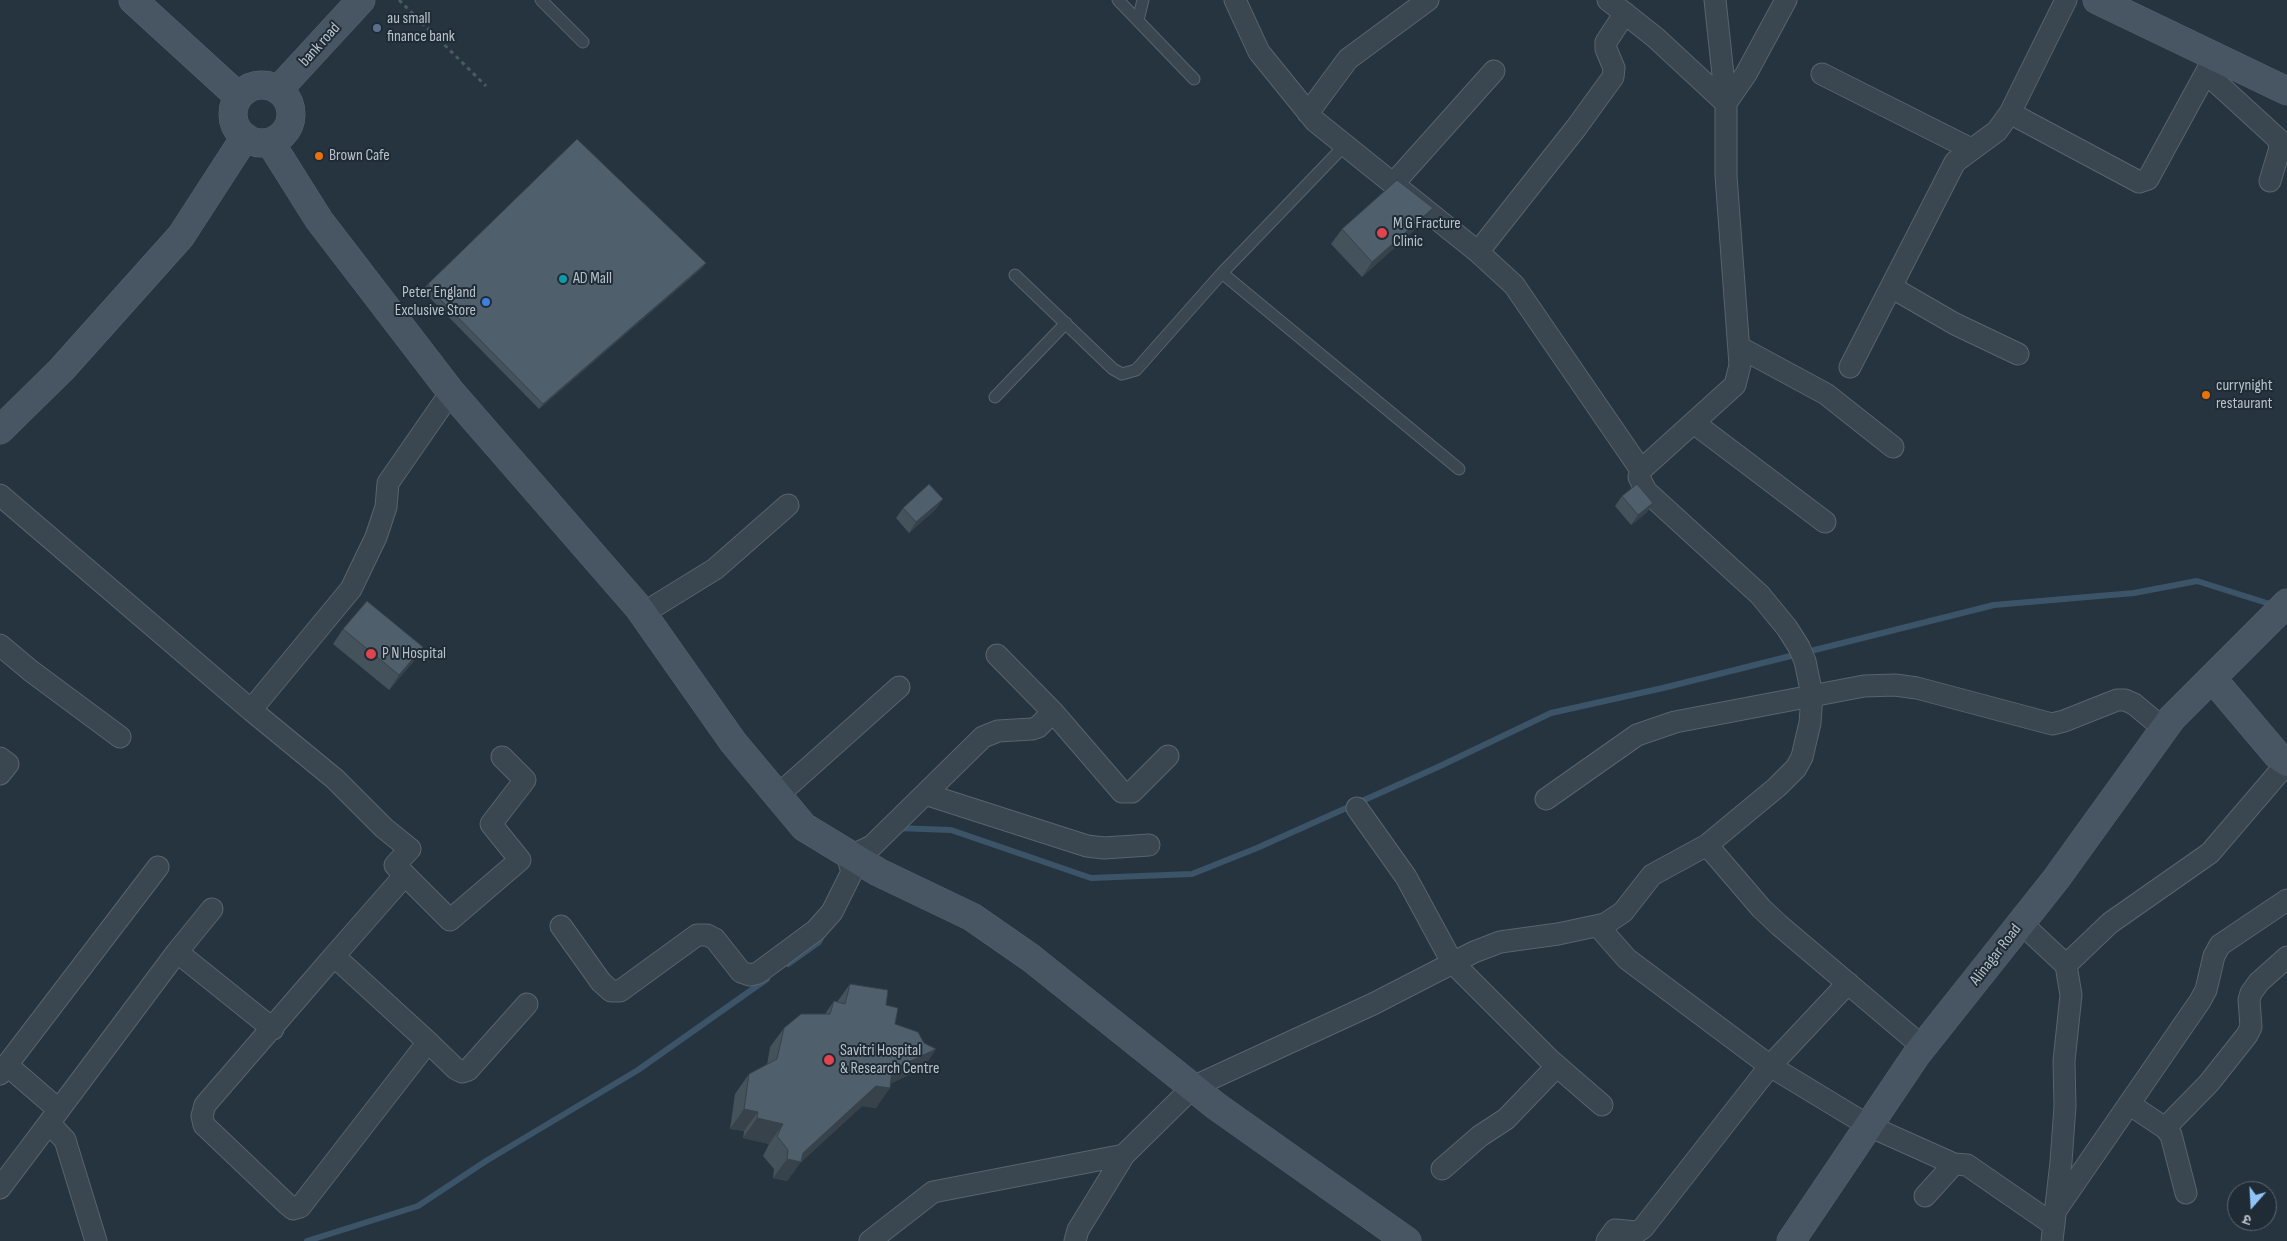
<!DOCTYPE html>
<meta charset="utf-8">
<style>
body{margin:0}
#map{position:relative;width:2287px;height:1241px;overflow:hidden;background:#263440;font-family:"Sofia Sans Condensed","Noto Sans Devanagari",sans-serif}
canvas{display:block}
.north{position:absolute;left:2227px;top:1181px;width:50px;height:50px;box-sizing:border-box;background:#1f2b35;border:1px solid #5c6771;border-radius:50%;rotate:199deg;font-size:14px;font-weight:700;line-height:20px;text-align:center;color:#b7c1ca}
.north::after{content:'';display:block;margin:auto;width:18px;height:22px;background:#90c4f6;clip-path:polygon(50% 0,100% 100%,50% 72%,0 100%)}
</style>
<div id="map">
<canvas width="2287" height="1241"></canvas>
<div class="north">उ</div>
</div>
<script>
const context = document.querySelector('canvas').getContext('2d');
context.lineJoin = 'round';
function toPath(rows) {
  const path = new Path2D();
  for (const r of rows) {
    if (r.length === 3) {
      path.moveTo(r[0] + r[2], r[1]);
      path.arc(r[0], r[1], r[2], 0, 2 * Math.PI);
      continue;
    }
    path.moveTo(r[0], r[1]);
    for (let i = 2; i < r.length; i += 2) path.lineTo(r[i], r[i + 1]);
  }
  return path;
}
function strokePath(path, color, width, dash) {
  context.strokeStyle = color;
  context.lineWidth = width;
  context.lineCap = dash ? 'butt' : 'round';
  context.setLineDash(dash || []);
  context.stroke(path);
}
function fill(path, color) {
  context.fillStyle = color;
  context.fill(path, 'evenodd');
}
function label(font, color, halo, rows, align = 'center') {
  context.font = font + ' "Sofia Sans Condensed",sans-serif';
  context.lineWidth = 4;
  context.setLineDash([]);
  context.textBaseline = 'middle';
  context.strokeStyle = halo;
  context.fillStyle = color;
  for (const [text, x, y, turn = 0] of rows) {
    context.save();
    context.translate(x, y);
    context.rotate((+turn || 0) * Math.PI / 180);
    context.textAlign = isNaN(turn) ? turn : align;
    if (halo) context.strokeText(text, 0, 0);
    context.fillText(text, 0, 0);
    context.restore();
  }
}
const stream = toPath([
 [896,828,951,830,1091,878,1192,874,1257,848,1438,767,1551,713,1663,688,1994,605,2134,593,2197,581,2270,604],
 [788,964,819,942,823,934],
 [307,1241,418,1206,486,1161,638,1070,767,979]
]);
const path = toPath([
 [399,0,486,86]
]);
const lane = toPath([
 [541,0,583,42],
 [1118,0,1194,79],
 [1138,20,1143,0],
 [1222,273,1459,469],
 [1015,275,1113,369,1122,374,1136,370,1222,273,1345,145],
 [995,397,1066,323]
]);
const street = toPath([
 [1235,0,1259,52,1315,121,1478,252,1576,128,1613,77,1614,68,1606,49,1606,42,1625,13],
 [1608,0,1656,38,1726,103],
 [1715,0,1726,103],
 [2206,73,2278,139,2280,148,2270,181],
 [1822,74,1971,149],
 [1308,113,1348,59,1428,0],
 [2010,113,2139,182,2148,179,2214,58],
 [1393,184,1494,71],
 [1478,252,1514,285,1641,470],
 [1891,287,1955,324,2018,354],
 [1739,347,1826,394,1893,447],
 [1850,367,1955,162,1997,131,2010,113,2066,0],
 [451,392,388,483,386,507,376,537,351,589,251,710,335,779,384,828,410,849,395,865,450,920,520,860,491,824,525,780,502,757],
 [1694,423,1825,522],
 [0,495,251,710],
 [642,614,715,569,788,505],
 [0,645,31,671,120,737],
 [997,655,1053,712,1122,792,1132,792,1168,756],
 [0,758,8,764,0,774],
 [925,794,1087,846,1104,848,1149,845],
 [778,795,899,687],
 [1546,799,1637,735,1675,722,1864,686,1895,685,1917,688,2052,724,2064,721,2117,700,2125,700,2134,704,2164,729],
 [1357,808,1406,877,1452,962,1550,1060,1602,1105],
 [1707,845,1761,908,1779,925,1923,1047],
 [851,856,872,846,983,737,998,731,1032,729,1038,727,1053,712],
 [405,875,334,956,428,1042,456,1069,462,1072,468,1070,527,1004],
 [2021,923,2066,965,2071,995,2064,1061,2065,1106,2061,1162,2052,1241],
 [561,926,601,982,611,991,620,991,697,935,707,935,715,939,741,972,750,975,758,973,816,930,832,912,852,872,846,852],
 [1598,926,1627,959,1770,1066,1869,1126,1954,1164],
 [177,952,273,1029],
 [334,956,205,1105,202,1116,204,1125,287,1204,293,1209,300,1207,428,1042],
 [2066,965,2110,923,2210,853,2287,763],
 [7,1065,59,1110],
 [0,1074,158,867],
 [2129,1104,2165,1128,2171,1135,2186,1193],
 [2165,1128,2209,1083,2247,1035,2251,1027,2249,1000,2251,993,2259,982,2287,957],
 [1442,1169,1480,1136,1506,1119,1557,1066],
 [0,1188,49,1123],
 [1925,1196,1954,1164,1967,1165,2054,1225],
 [2056,1210,2200,1001,2206,990,2214,956,2220,945,2287,900],
 [96,1241,65,1140,49,1123,177,952,212,909],
 [870,1241,933,1192,1124,1155],
 [1075,1241,1078,1230,1124,1155,1193,1087,1373,1004,1474,952,1500,942,1558,934,1605,924,1623,912,1652,875,1707,845,1777,787,1796,768,1802,757,1810,723,1812,695,1805,661,1799,647,1787,628,1760,595,1646,491,1639,477,1641,470,1735,385,1740,365,1726,176,1726,103,1746,74,1786,0],
 [1607,1241,1615,1230,1637,1232,1643,1228,1770,1066,1848,983]
]);
const secondary = toPath([
 [133,0,238,96],
 [2097,0,2287,91],
 [262,114,29],
 [279,89,361,0],
 [270,142,319,220,451,392,638,607,733,742,804,827,878,872,972,917,1031,958,1216,1106,1407,1241],
 [0,430,62,369,181,236,245,137],
 [2212,678,2277,755,2287,762],
 [1791,1241,1917,1054,2056,879,2172,718,2287,603]
]);
const wall = toPath([
 [1422,223,1362,277,1331,244,1342,229],
 [706,263,702,268,539,409,428,296,424,289,428,284],
 [1622,496,1653,503,1646,513,1631,525,1615,506],
 [903,508,936,509,909,533,896,518],
 [343,629,423,647,413,662,389,690,333,644],
 [850,984,886,1005,895,1024,924,1043,936,1049,923,1068,890,1084,876,1108,862,1106,800,1163,787,1181,773,1178,774,1169,763,1156,769,1144,743,1138,744,1131,730,1129,735,1094,749,1074,767,1065,770,1047,784,1028,825,1014,834,1001,837,1002]
]);
const shadedWall = toPath([
 [1433,208,1422,223,1362,277,1372,262],
 [706,263,702,268,539,409,543,404],
 [943,499,936,509,909,533,916,522],
 [1653,503,1646,513,1631,525,1638,515],
 [423,647,413,662,389,690,399,675],
 [936,1049,923,1068,884,1087,890,1088,876,1108,862,1106,800,1163,787,1181,773,1178,787,1159,803,1153,892,1070],
 [744,1109,758,1112,744,1131,730,1129],
 [757,1118,783,1124,769,1144,743,1138]
]);
const building = toPath([
 [577,139,706,263,543,404,432,291,428,284,577,139],
 [1397,180,1433,208,1372,262,1342,229,1397,180],
 [929,484,943,499,916,522,903,508,929,484],
 [1637,484,1653,503,1638,515,1622,496,1637,484],
 [367,601,423,647,399,675,343,629,367,601],
 [850,984,888,990,886,1005,898,1008,895,1024,918,1032,924,1043,936,1049,892,1070,890,1088,876,1086,803,1153,801,1162,787,1159,788,1150,777,1136,783,1124,757,1118,758,1112,744,1109,749,1074,777,1059,784,1028,801,1014,830,1014,834,1001,845,1004,850,984]
]);
const markers = [
 [377,28,5,"#5c6f8a"],
 [319,156,5,"#e8710a"],
 [1382,233,6,"#e0444e"],
 [563,279,5,"#0f9aa8"],
 [486,302,5,"#3f7fe0"],
 [2206,395,5,"#e8710a"],
 [371,654,6,"#e0444e"],
 [829,1060,6,"#e0444e"]
];
const poiNames = [
 ["au small",387,19],
 ["finance bank",387,37],
 ["Brown Cafe",329,156],
 ["M G Fracture",1393,224],
 ["Clinic",1393,242],
 ["AD Mall",573,279],
 ["Peter England",476,293,"right"],
 ["Exclusive Store",476,311,"right"],
 ["currynight",2216,386],
 ["restaurant",2216,404],
 ["P N Hospital",382,654],
 ["Savitri Hospital",840,1051],
 ["& Research Centre",840,1069]
];
const streetNames = [
 ["bank road",320,45,-48],
 ["Alinagar Road",1996,955,-52]
];
strokePath(stream, '#3c5468', 6);
strokePath(lane, '#58646d', 13);
strokePath(street, '#58646d', 23);
strokePath(secondary, '#58646d', 29);
strokePath(path, '#465d5d', 3, [4, 4]);
strokePath(lane, '#3a4650', 11);
strokePath(street, '#3a4650', 21);
strokePath(secondary, '#485563', 28);
fill(wall, '#44525c');
fill(shadedWall, '#37424b');
fill(building, '#4f5f6b');
strokePath(building, '#37424b', 1);
for (const [x, y, r, color] of markers) {
  const dot = new Path2D();
  dot.arc(x, y, r, 0, 2 * Math.PI);
  context.fillStyle = color;
  context.fill(dot);
  strokePath(dot, '#1f2b35', 2);
}
label('16px', '#b7c1ca', '#1f2b35', poiNames, 'left');
label('16px', '#b7c1ca', '#1f2b35', streetNames);
</script>
